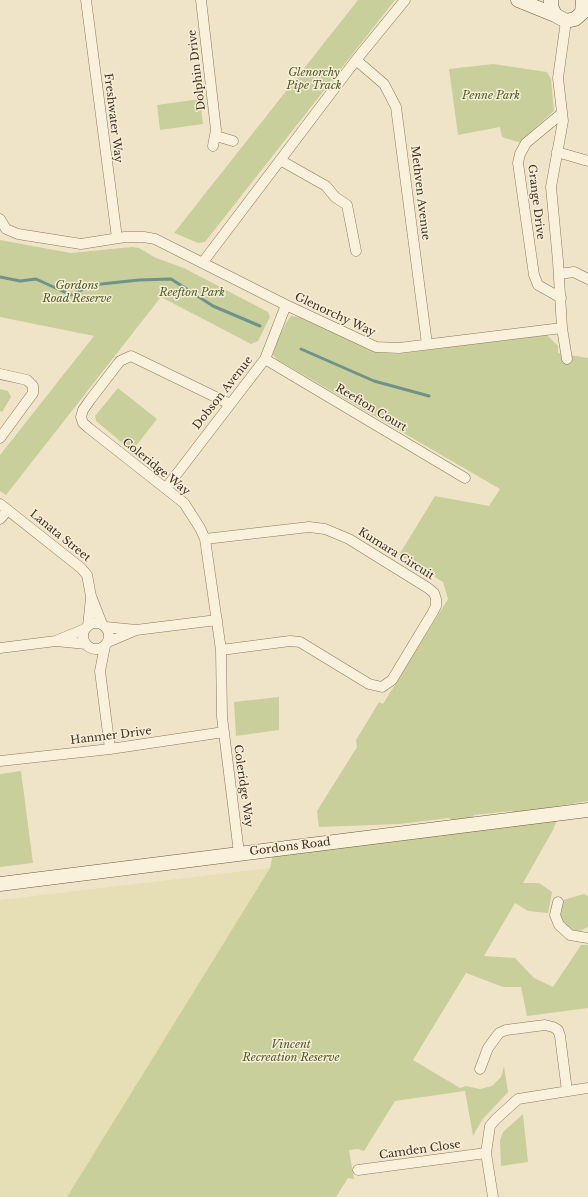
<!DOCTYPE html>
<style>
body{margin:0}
canvas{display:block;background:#f0e4c8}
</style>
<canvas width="588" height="1197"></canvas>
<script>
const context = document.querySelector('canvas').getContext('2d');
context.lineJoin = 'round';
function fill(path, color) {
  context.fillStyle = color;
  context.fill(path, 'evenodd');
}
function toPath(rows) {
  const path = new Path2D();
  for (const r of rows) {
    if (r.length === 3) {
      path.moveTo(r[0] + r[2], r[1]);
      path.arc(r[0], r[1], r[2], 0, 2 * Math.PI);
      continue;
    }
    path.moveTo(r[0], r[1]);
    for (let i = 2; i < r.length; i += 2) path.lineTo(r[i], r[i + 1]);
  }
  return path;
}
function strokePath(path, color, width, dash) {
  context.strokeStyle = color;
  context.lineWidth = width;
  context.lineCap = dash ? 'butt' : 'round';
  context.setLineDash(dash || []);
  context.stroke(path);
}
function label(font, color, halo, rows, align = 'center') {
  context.font = font + ' "Libre Baskerville",serif';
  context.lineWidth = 3;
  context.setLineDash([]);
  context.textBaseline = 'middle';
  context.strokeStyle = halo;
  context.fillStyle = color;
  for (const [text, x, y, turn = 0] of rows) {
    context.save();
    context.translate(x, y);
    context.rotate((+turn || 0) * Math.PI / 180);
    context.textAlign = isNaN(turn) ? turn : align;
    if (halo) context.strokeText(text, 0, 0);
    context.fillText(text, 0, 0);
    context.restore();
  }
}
const farmland = toPath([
 [270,868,67,1197,0,1197,0,900]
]);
const green = toPath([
 [358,0,395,0,205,242,198,243,174,233],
 [493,64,547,72,551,79,554,111,536,127,521,143,502,137,500,127,458,135,449,69],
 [200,99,203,124,160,130,157,105],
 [0,240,71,253,132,247,139,248,156,258,184,268,268,312,270,317,258,341,251,344,161,297,6,495,0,491,0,455,94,336,0,317],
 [291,316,302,317,376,352,398,354,546,334,558,346,558,353,588,358,588,801,517,813,511,811,474,815,472,819,456,821,448,818,399,824,319,827,317,811,357,747,356,740,379,702,383,704,448,599,443,582,399,555,435,496,489,506,500,489,278,360,273,355,274,347,286,323],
 [118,388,157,419,132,451,96,421,95,416],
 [0,389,8,391,11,397,2,412,0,411],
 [279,697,279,730,236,736,234,702],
 [21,771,33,863,0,867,0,774],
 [558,817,553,830,523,883,539,883,552,892,548,913,528,911,515,903,484,956,515,958,534,978,553,987,581,945,588,945,588,1008,527,1016,521,987,503,987,466,973,413,1060,460,1088,466,1086,480,1089,492,1086,501,1077,504,1066,508,1092,482,1120,473,1136,465,1091,395,1101,364,1151,358,1149,349,1150,354,1179,348,1178,336,1197,67,1197,270,868,273,854,285,855,451,834],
 [584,894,588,896,588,927,580,931,568,929,559,916,563,900],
 [523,1114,528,1162,501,1166,500,1140,503,1132]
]);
const stream = toPath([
 [0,277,20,281,36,279,71,295,92,285,139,280,171,279,213,306,260,326],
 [301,349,374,381,429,396]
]);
const street = toPath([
 [86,0,117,238],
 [201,0,216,130,213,146],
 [566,21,558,78,563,121,551,187,558,261,562,328,567,359],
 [356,60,384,84,396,107,427,344],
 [216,136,233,141],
 [557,152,588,161],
 [280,160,326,186,335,197,347,205,356,251],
 [0,219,6,229,18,234,81,244,125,237,144,237,155,239,286,305,376,347,399,348,562,328],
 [203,262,356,60,405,0],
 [559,274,574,272,588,279],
 [561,298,538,285,534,275,518,163,520,154,526,143,561,114],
 [265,359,465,478],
 [0,374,27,380,33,386,33,393,0,438],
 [230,404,131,356,120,361,90,400,83,410,81,417,83,423,90,429,184,503,200,528,205,539,221,650,222,717,239,853],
 [166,488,265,359,286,305],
 [0,504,81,568,87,575,91,596,102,624],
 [0,519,8,510],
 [205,539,309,527,325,529,349,539,428,588,434,593,436,599,436,606,433,612,392,680,382,687,369,684,300,642,290,641,221,650],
 [96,636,13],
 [88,626,91,598],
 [106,627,136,630,217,620],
 [58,640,85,629],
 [108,642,134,631],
 [105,646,100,671,110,749],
 [0,648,56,641,86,644],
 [0,761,110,749,224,732],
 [558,902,555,915,559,925,570,935,588,938],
 [480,1069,488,1048,499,1033,506,1030,545,1025,553,1027,558,1030,560,1036,567,1091],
 [358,1170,486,1153],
 [493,1197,486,1153,490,1126,496,1119,518,1099,588,1088]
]);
const secondary = toPath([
 [518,0,555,15],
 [551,0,551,6,555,15,566,21,575,19,582,13,583,0],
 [0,884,588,810]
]);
const streetNames = [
 ["Dolphin Drive",197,70,-97],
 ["Freshwater Way",113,118,83],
 ["Methven Avenue",420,193,83],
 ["Grange Drive",536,202,83],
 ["Glenorchy Way",335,315,25],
 ["Dobson Avenue",223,393,-52],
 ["Reefton Court",371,408,31],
 ["Coleridge Way",156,467,39],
 ["Lanata Street",60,536,39],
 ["Kumara Circuit",396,554,32],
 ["Hanmer Drive",111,736,-7],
 ["Coleridge Way",243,786,82],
 ["Gordons Road",290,847,-7],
 ["Camden Close",420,1150,-8]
];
const parkNames = [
 ["Glenorchy",314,73],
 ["Pipe Track",314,86],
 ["Penne Park",491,96],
 ["Gordons",77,286],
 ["Road Reserve",77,299],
 ["Reefton Park",192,293],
 ["Vincent",291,1045],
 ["Recreation Reserve",291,1058]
];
fill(farmland, '#e6deb5');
fill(green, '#c9cf9b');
strokePath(stream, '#6f938a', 3);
strokePath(street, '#8d765c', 11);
strokePath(secondary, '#6f573f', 15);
strokePath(street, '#faf1dc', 10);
strokePath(secondary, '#faf1dc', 14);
label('11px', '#3d2e20', '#f7eed8', streetNames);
label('italic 11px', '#4d5a26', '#f7eed8', parkNames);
</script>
